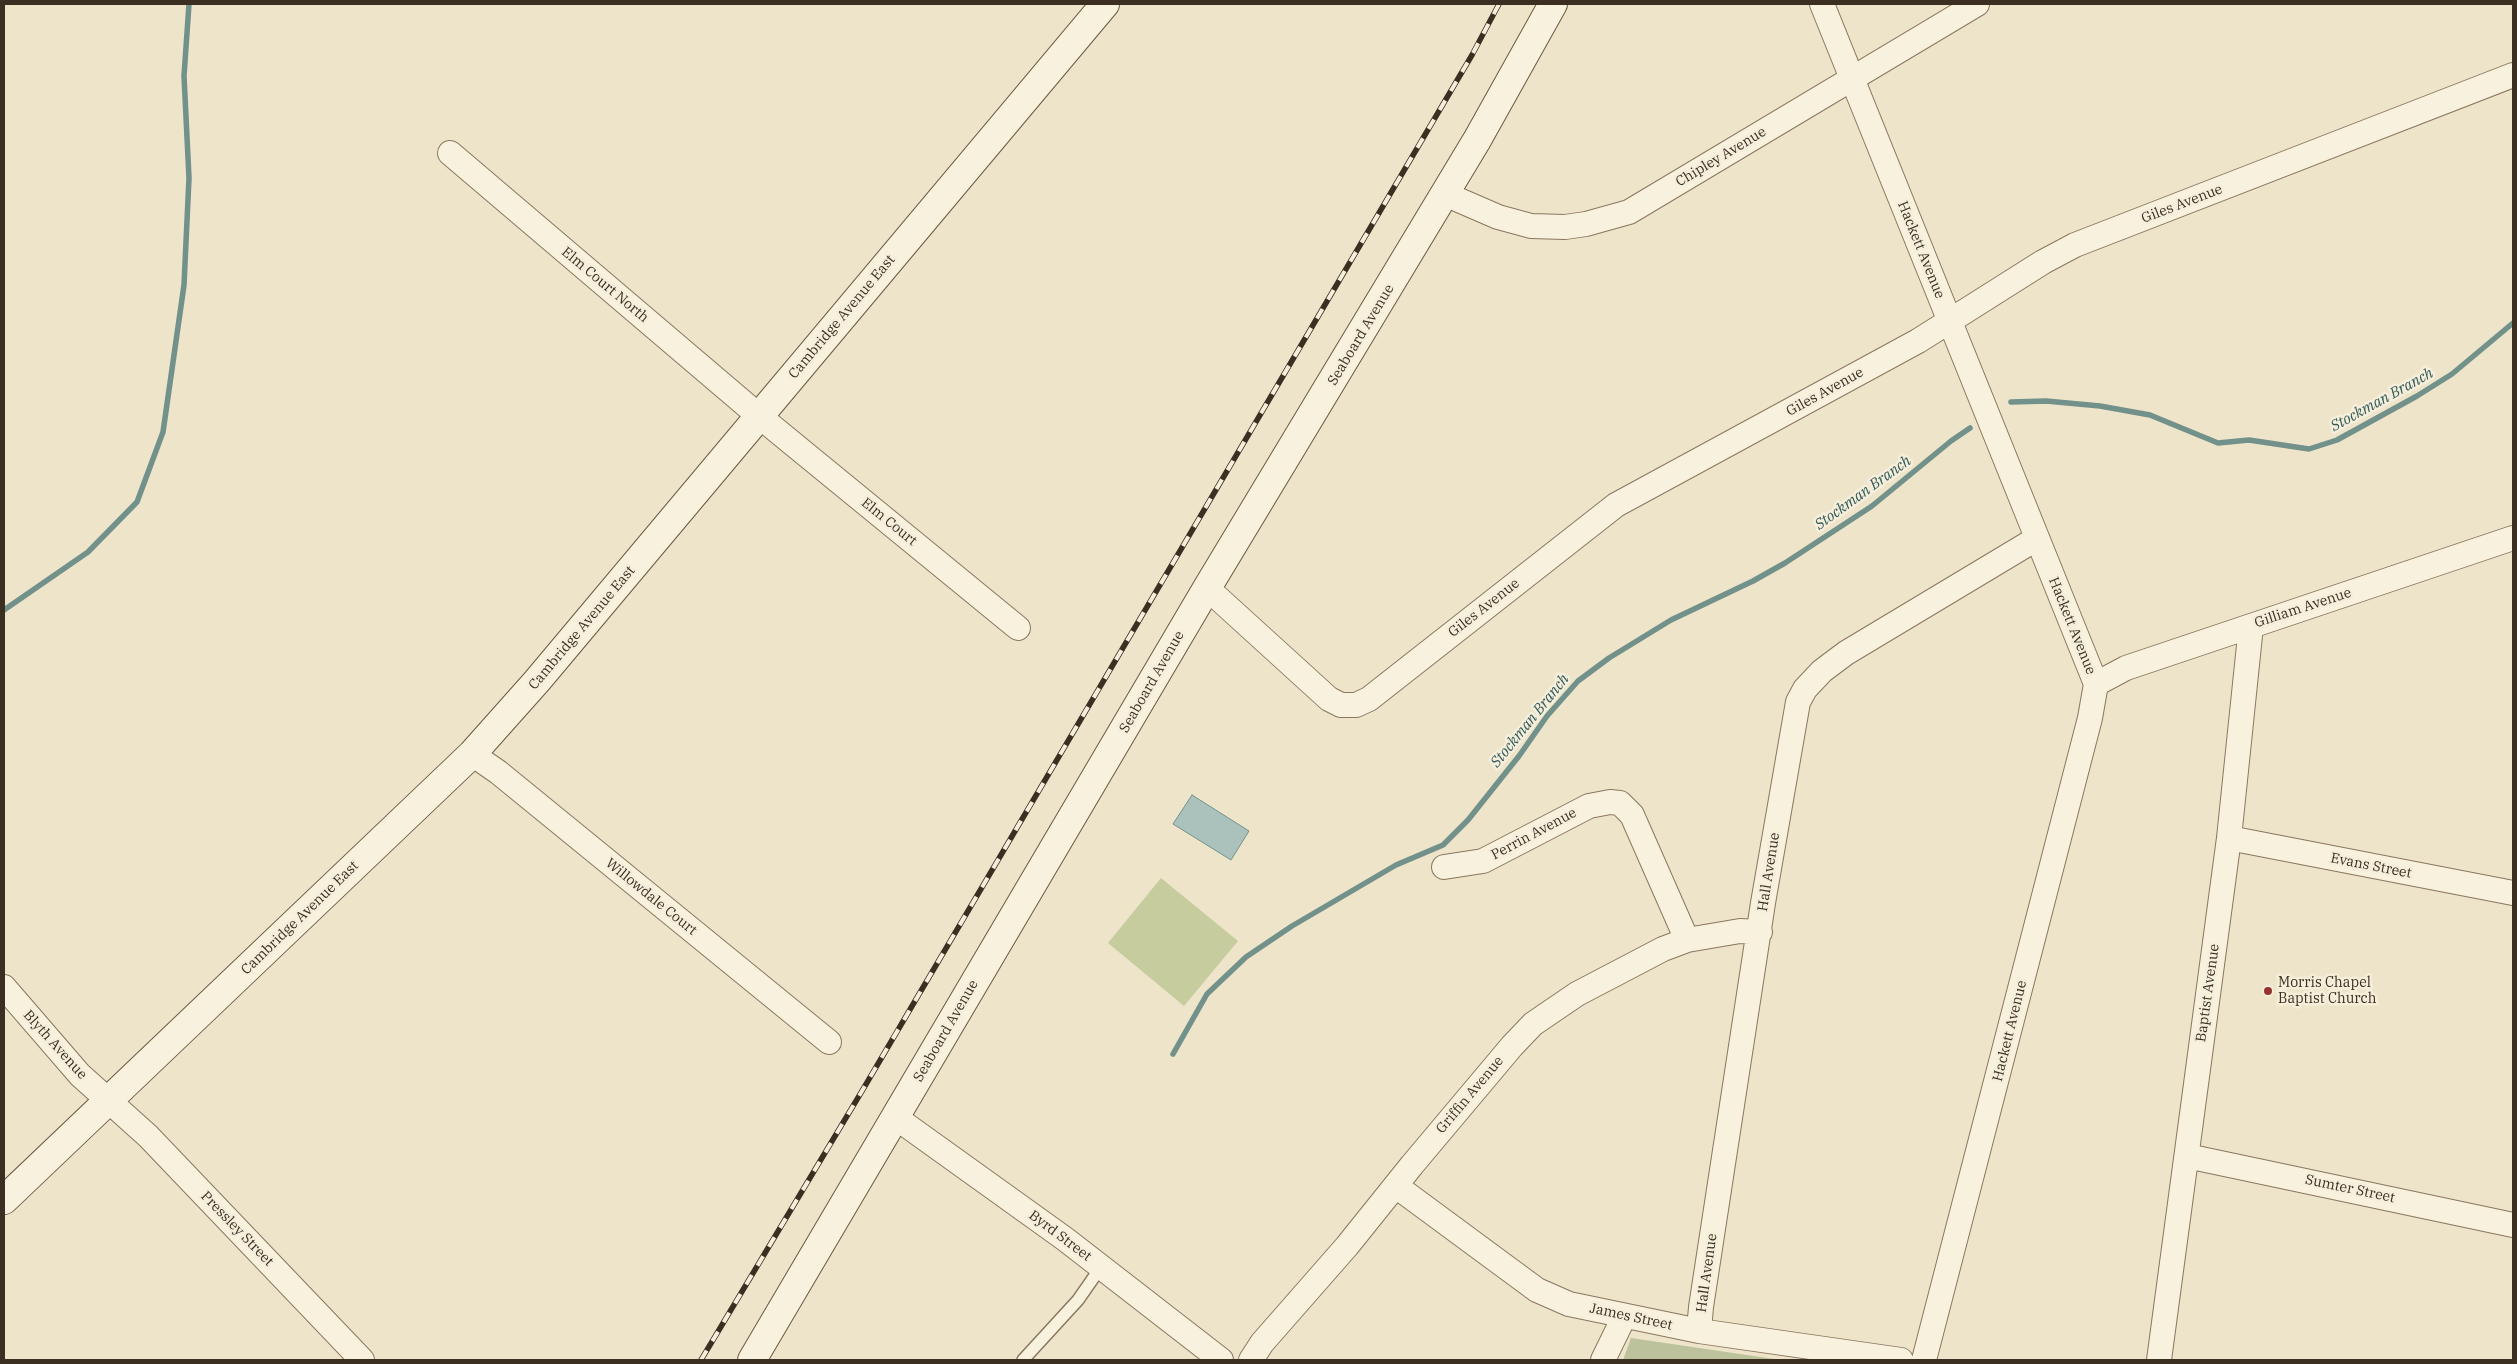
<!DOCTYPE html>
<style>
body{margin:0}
#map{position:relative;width:2517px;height:1364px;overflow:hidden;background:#eee4ca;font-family:"IBM Plex Serif",serif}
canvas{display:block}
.frame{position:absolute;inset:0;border:5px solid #3b2f22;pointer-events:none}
</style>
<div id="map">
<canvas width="2517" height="1364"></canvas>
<div class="frame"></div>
</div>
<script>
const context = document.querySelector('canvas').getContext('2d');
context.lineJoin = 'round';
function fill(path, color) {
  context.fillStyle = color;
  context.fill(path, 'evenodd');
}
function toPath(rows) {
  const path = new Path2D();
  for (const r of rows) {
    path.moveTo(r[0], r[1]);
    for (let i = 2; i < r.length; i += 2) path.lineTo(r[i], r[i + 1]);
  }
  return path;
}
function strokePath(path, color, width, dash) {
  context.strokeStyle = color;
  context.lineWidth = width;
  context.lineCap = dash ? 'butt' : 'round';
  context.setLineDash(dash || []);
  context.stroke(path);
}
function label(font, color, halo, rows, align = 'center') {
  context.font = font + ' "IBM Plex Serif",serif';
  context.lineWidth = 5;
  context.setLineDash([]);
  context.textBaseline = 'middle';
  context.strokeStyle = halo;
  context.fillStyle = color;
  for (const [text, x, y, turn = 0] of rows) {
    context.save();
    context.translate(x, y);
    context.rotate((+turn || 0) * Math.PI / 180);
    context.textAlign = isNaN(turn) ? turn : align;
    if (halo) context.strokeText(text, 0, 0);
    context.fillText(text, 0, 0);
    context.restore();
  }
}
const green = toPath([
 [1161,878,1238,941,1184,1006,1108,943]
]);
const cemetery = toPath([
 [1631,1338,1781,1360,1623,1360]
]);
const water = toPath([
 [1192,795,1249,831,1231,860,1173,824,1192,795]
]);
const stream = toPath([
 [2011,402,2046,401,2100,406,2150,415,2218,443,2249,440,2309,449,2337,440,2417,396,2452,374,2513,323],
 [4,610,88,552,137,502,163,432,184,285,189,178,184,76,189,4],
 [1173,1054,1207,994,1246,957,1292,926,1396,865,1443,845,1468,820,1519,756,1547,716,1578,681,1609,658,1671,620,1753,581,1785,563,1872,506,1951,441,1970,428]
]);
const lane = toPath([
 [1023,1360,1078,1300,1101,1267]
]);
const street = toPath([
 [1822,4,2096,684,2090,718,1924,1360],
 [450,153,759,416,1018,628],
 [1445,194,1498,217,1531,226,1565,227,1586,224,1629,212,1977,4],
 [1207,588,1329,699,1341,705,1356,705,1369,699,1616,505,1918,341,2043,262,2075,245,2513,75],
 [2096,684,2126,668,2513,538],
 [472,754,498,772,829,1042],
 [2229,838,2513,893],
 [1444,867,1483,861,1589,806,1610,802,1620,803,1632,815,1687,940],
 [4,987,80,1075,148,1136,362,1360],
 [895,1117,1065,1239,1221,1360],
 [2187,1156,2513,1225],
 [1396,1186,1537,1290,1569,1304,1699,1331,1901,1360],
 [1699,1331,1701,1307,1763,903,1798,702,1805,689,1822,671,1846,653,2036,539],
 [1251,1360,1262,1343,1347,1246,1412,1165,1512,1046,1533,1024,1577,994,1663,949,1687,940,1740,931,1760,932],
 [1603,1360,1624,1317],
 [2159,1360,2229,838,2251,626]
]);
const secondary = toPath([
 [4,1200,472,754,537,681,1105,4],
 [752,1360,1207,588,1477,140,1553,4]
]);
const rail = toPath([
 [701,1360,862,1091,1472,55,1499,4]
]);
const markers = [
 [2268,991,5,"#973231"]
];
const streetNames = [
 ["Chipley Avenue",1721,157,-31],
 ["Giles Avenue",2182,204,-21],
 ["Hackett Avenue",1921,250,68],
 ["Elm Court North",605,285,40],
 ["Cambridge Avenue East",842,317,-50],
 ["Seaboard Avenue",1361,335,-59],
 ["Giles Avenue",1825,392,-29],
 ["Elm Court",889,522,39],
 ["Giles Avenue",1484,608,-38],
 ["Gilliam Avenue",2303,608,-18],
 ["Hackett Avenue",2072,626,68],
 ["Cambridge Avenue East",582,628,-50],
 ["Seaboard Avenue",1152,682,-60],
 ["Perrin Avenue",1534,834,-28],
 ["Evans Street",2371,866,11],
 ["Hall Avenue",1769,872,-81],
 ["Willowdale Court",651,897,39],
 ["Cambridge Avenue East",300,918,-44],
 ["Baptist Avenue",2208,993,-82],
 ["Seaboard Avenue",946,1031,-60],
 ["Hackett Avenue",2010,1031,-76],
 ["Blyth Avenue",55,1045,48],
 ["Griffin Avenue",1470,1095,-50],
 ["Sumter Street",2350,1189,12],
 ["Pressley Street",237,1229,46],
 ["Byrd Street",1060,1236,37],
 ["Hall Avenue",1707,1273,-82],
 ["James Street",1631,1317,12]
];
const poiNames = [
 ["Morris Chapel",2278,983],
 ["Baptist Church",2278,999]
];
const waterNames = [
 ["Stockman Branch",2382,400,-29],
 ["Stockman Branch",1863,493,-36],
 ["Stockman Branch",1530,721,-51]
];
fill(green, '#c6cc9e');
fill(cemetery, '#bcc29c');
fill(water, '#abc2bc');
strokePath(water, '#71918a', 1);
strokePath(stream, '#71918a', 5.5);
strokePath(lane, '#8a775f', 14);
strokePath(street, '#8a775f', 26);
strokePath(secondary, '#6c5842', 30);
strokePath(lane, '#f8f1de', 11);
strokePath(street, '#f8f1de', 24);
strokePath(secondary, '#f8f1de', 28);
strokePath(rail, '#3b2f22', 5.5);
strokePath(rail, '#f5eeda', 4, [11]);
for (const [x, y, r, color] of markers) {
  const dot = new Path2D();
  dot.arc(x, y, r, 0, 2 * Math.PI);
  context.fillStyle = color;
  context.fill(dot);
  strokePath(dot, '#f5eeda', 2);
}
label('14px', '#3b2f22', '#f5eeda', streetNames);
label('14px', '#3b2f22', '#f5eeda', poiNames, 'left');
label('italic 15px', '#325a59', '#f5eeda', waterNames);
</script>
